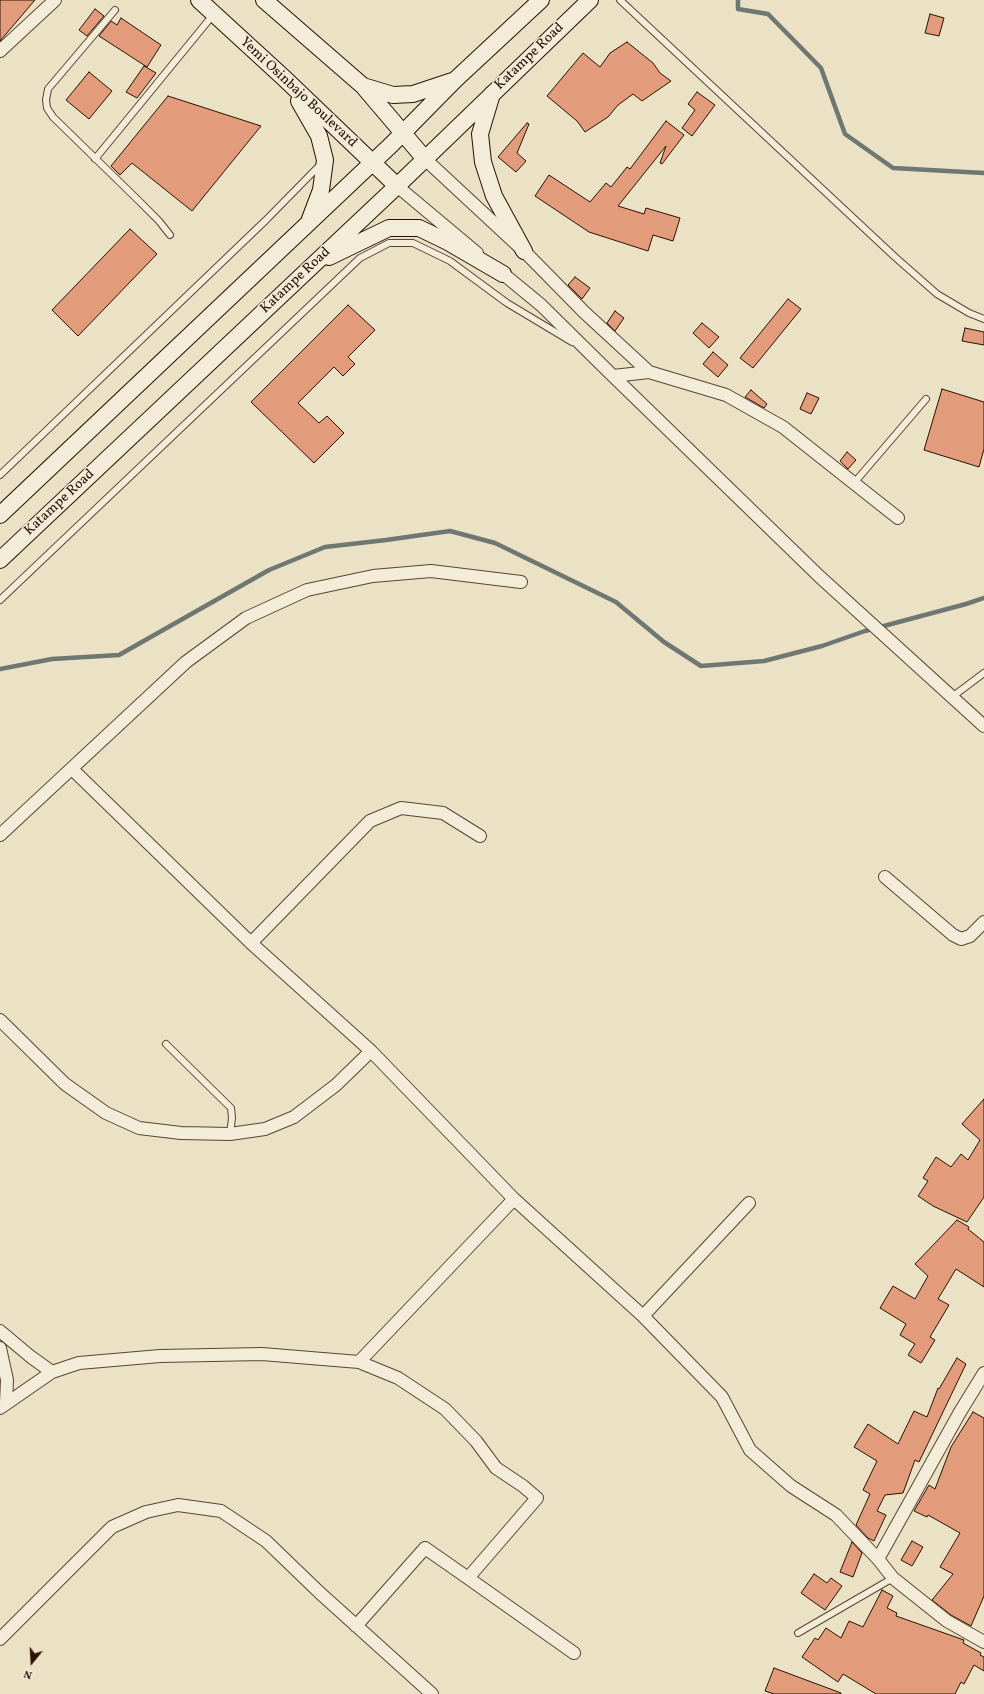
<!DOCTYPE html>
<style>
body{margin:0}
#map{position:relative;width:984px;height:1694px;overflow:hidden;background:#ebe1c5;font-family:Vollkorn,serif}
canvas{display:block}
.north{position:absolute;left:12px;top:1642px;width:40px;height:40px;-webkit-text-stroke:3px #f2ecd9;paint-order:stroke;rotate:198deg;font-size:11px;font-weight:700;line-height:16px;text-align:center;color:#2a1000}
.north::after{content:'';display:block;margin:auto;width:14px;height:18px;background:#2a1000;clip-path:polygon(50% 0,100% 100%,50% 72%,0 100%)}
</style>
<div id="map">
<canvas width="984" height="1694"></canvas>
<div class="north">N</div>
</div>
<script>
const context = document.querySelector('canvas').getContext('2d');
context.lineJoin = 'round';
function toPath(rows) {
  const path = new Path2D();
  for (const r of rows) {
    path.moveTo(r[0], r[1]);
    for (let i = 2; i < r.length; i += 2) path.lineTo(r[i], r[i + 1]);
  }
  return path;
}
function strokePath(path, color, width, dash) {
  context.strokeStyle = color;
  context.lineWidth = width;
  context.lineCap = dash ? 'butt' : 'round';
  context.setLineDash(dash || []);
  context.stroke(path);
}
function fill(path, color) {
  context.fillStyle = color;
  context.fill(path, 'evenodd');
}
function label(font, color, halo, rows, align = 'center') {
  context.font = font + ' Vollkorn,serif';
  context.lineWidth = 3;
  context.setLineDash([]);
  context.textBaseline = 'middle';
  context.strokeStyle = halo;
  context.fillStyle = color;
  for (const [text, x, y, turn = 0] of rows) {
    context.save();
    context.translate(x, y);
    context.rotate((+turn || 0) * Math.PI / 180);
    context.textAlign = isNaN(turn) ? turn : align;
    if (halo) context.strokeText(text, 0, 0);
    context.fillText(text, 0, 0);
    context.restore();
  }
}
const stream = toPath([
 [738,0,738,9,768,14,821,68,845,134,893,168,984,173],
 [0,669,52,659,119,655,269,570,325,547,386,540,450,531,495,543,616,602,664,642,701,666,764,661,822,646,865,631,966,604,984,598]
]);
const building = toPath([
 [0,0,35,0,0,41,0,0],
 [95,9,104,16,87,36,79,30,95,9],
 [930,14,944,18,939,36,925,33,930,14],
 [121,18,161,45,147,67,99,36,111,21,117,25,121,18],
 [627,42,653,63,660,73,671,81,642,101,633,94,618,105,608,117,585,132,577,121,547,96,583,53,600,67,610,53,627,42],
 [144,66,156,73,137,98,126,92,144,66],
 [89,72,112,91,89,119,66,100,89,72],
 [697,92,715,105,692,136,682,128,695,110,688,104,697,92],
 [168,96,261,126,192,211,132,163,120,175,111,166,168,96],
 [666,121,684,135,662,164,660,163,666,146,618,206,644,214,646,208,680,218,673,241,653,235,648,251,589,232,535,196,549,175,590,202,606,183,611,187,627,167,630,169,666,121],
 [527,123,529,124,517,153,526,161,516,172,498,157,527,123],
 [130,229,157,254,78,336,52,310,130,229],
 [575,277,590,288,582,299,568,285,575,277],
 [788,299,801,309,753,368,740,358,788,299],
 [348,305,375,330,348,357,355,364,343,376,334,367,298,403,319,423,327,416,344,433,314,463,251,402,348,305],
 [615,311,624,318,615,331,607,323,615,311],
 [702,323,719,337,709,348,693,333,702,323],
 [965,328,984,332,984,345,962,341,965,328],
 [713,352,728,365,718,377,703,364,713,352],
 [942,389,984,402,984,449,979,467,924,450,942,389],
 [751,390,767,404,764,408,745,397,751,390],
 [807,393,819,398,811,414,800,409,807,393],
 [847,452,856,460,848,469,840,461,847,452],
 [984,1099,984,1197,967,1222,933,1206,918,1196,928,1181,923,1178,936,1157,951,1167,961,1154,968,1160,980,1140,962,1124,984,1099],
 [957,1220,969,1227,968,1229,984,1242,984,1287,956,1269,938,1299,949,1305,930,1337,935,1340,921,1363,908,1355,915,1344,900,1335,906,1324,880,1308,893,1286,915,1299,928,1276,915,1264,957,1220],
 [957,1358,966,1364,919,1462,915,1460,903,1493,885,1495,877,1511,886,1515,874,1541,868,1538,856,1525,870,1494,863,1490,877,1461,854,1447,868,1424,898,1444,914,1411,927,1417,938,1388,939,1389,957,1358],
 [973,1412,984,1418,984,1596,971,1626,951,1615,932,1600,953,1574,940,1567,960,1533,928,1515,927,1517,914,1511,929,1485,935,1489,951,1447,973,1412],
 [912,1541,923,1547,912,1566,901,1560,912,1541],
 [852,1542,862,1553,853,1577,840,1572,852,1542],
 [814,1574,827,1583,831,1578,842,1586,825,1610,801,1593,814,1574],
 [882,1590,893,1596,887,1608,897,1613,896,1616,964,1640,963,1643,981,1653,980,1655,984,1657,984,1671,974,1665,964,1684,961,1682,955,1694,876,1694,843,1674,838,1682,802,1657,815,1638,818,1640,826,1628,841,1638,849,1621,863,1627,882,1590],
 [774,1668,841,1693,841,1694,774,1694,765,1691,774,1668]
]);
const lane = toPath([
 [620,0,895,257,937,294,969,313,984,319],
 [115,10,48,89,46,100,47,108,53,117,138,200,159,221,170,235],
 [95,159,213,15],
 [0,475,266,220,321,164],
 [854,483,926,399],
 [0,600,360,258,389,243,413,243,450,261,507,303,572,342],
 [952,697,984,673],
 [166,1044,231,1108,232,1118,230,1134],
 [798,1633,893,1578]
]);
const street = toPath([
 [0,51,55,0],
 [425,159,524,251,584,312,649,372],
 [397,186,477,253],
 [496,268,541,305,613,376,649,372,726,395,783,427,898,518],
 [613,376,820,577,984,726],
 [72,769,251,943,371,1051,514,1199,643,1316,722,1397,750,1450,791,1486,836,1515,878,1559],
 [0,835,186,662,246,618,307,590,373,576,431,571,521,582],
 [885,877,953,935,961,939,970,936,984,922],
 [251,943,370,821,401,808,443,813,480,836],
 [0,1020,65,1084,106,1113,139,1128,181,1133,230,1134,265,1129,294,1117,336,1085,371,1051],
 [643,1316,749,1203],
 [0,1331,31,1357,52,1372],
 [0,1348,7,1380,6,1403],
 [359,1362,514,1199],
 [984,1373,960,1412,878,1559,893,1578,947,1621,984,1642],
 [0,1408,52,1372,79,1363,160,1356,262,1354,359,1362,398,1378,445,1409,476,1441,496,1468,523,1486,537,1498,468,1578,574,1653],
 [356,1626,425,1548,468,1578],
 [0,1639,112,1527,146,1512,178,1505,221,1511,266,1541,320,1593,432,1694]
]);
const secondary = toPath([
 [199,0,284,78,397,186],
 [264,0,363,86,425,159],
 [363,86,393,95,413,94,452,81],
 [492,94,480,134,483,162,494,196,524,251],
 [299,101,319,136,325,160,321,190,310,219],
 [329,257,389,228,419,228,448,242,503,274],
 [0,515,391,145,455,80,541,0],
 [0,560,397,186,590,0]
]);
const streetNames = [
 ["Katampe Road",530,57,-44],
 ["Yemi Osinbajo Boulevard",298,93,43],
 ["Katampe Road",296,281,-43],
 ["Katampe Road",60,503,-43]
];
strokePath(stream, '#6e7771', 4.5);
fill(building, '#e29c7c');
strokePath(building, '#2a1000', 1);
strokePath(lane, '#5a4431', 8);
strokePath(street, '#5a4431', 14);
strokePath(secondary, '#2a1000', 18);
strokePath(lane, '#f2ecd9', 6);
strokePath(street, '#f2ecd9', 12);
strokePath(secondary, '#f2ecd9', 16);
label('14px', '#2a1000', '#f2ecd9', streetNames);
</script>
